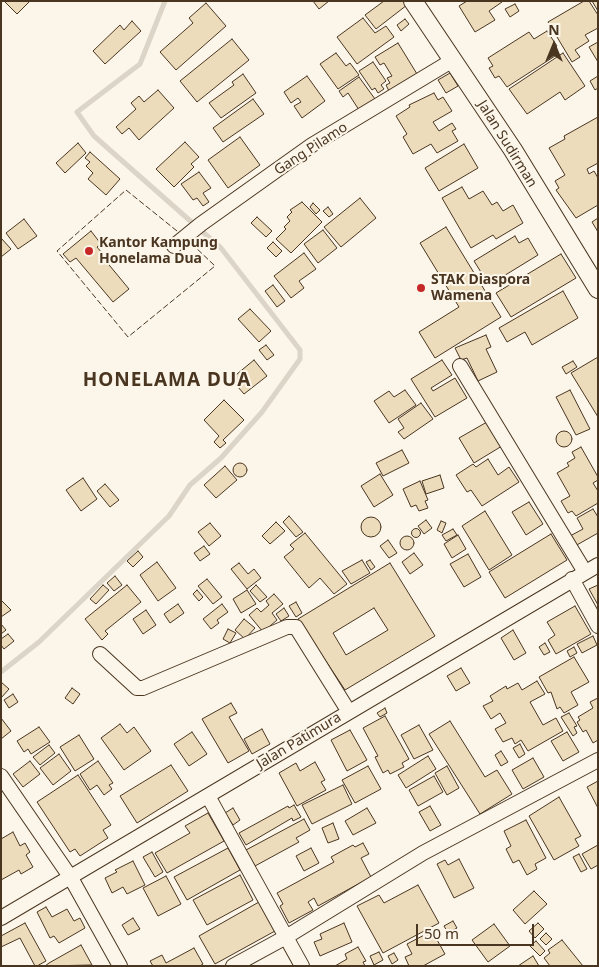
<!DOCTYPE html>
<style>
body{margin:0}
#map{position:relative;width:599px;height:967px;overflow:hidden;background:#fbf6e9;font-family:"Noto Sans",sans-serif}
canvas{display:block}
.frame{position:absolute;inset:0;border:2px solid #4a3520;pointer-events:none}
.north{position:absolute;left:529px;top:20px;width:50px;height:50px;-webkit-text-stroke:4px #fbf6e9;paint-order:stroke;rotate:0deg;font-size:14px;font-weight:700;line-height:20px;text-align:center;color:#4a3520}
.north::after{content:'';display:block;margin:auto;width:18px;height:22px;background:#4a3520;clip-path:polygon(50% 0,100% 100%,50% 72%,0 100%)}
.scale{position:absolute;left:416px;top:924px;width:118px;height:22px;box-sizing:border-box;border:2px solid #4a3520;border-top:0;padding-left:6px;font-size:15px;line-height:18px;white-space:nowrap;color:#4a3520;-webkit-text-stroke:4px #fbf6e9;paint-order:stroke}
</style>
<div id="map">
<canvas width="599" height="967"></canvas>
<div class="frame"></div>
<div class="north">N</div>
<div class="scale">50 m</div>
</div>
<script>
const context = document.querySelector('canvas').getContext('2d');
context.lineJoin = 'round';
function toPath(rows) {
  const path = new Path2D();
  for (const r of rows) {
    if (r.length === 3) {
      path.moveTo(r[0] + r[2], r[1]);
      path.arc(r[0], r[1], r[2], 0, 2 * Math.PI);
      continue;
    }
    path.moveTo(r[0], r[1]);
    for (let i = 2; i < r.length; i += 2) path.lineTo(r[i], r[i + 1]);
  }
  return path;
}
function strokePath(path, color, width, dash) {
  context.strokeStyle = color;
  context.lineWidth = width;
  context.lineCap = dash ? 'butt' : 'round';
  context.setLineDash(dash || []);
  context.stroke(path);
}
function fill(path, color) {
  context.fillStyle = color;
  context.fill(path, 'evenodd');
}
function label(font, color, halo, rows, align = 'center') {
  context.font = font + ' "Noto Sans",sans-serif';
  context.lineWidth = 4;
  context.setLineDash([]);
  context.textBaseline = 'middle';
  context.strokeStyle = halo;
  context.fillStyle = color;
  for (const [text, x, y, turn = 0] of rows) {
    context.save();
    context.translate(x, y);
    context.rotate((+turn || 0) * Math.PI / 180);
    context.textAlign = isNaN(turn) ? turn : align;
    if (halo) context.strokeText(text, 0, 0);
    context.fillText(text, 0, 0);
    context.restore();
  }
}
const stream = toPath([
 [1,672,39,642,169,516,190,485,221,458,262,412,300,359,300,350,221,248,94,136,77,112,140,64,165,1]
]);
const building = toPath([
 [4,1,30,1,17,14,4,1],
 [313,1,329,1,319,9,313,1],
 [384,1,405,1,407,5,376,29,365,15,384,1],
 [467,1,501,1,502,2,489,11,495,20,475,32,459,6,467,1],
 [584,1,589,1,598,15,598,28,585,35,589,41,575,50,580,57,572,62,548,22,584,1],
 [592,1,598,1,598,11,592,1],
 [206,3,226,26,176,70,160,52,193,23,189,18,206,3],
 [515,4,519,11,510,17,505,9,515,4],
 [363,18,375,33,386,26,394,37,357,64,337,37,363,18],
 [405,19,409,24,401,31,397,25,405,19],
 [132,21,141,31,105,64,93,51,120,25,124,30,132,21],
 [547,31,557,46,551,50,555,56,507,87,499,76,495,78,489,68,493,66,488,58,529,32,534,39,547,31],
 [232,39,249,60,197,102,180,81,232,39],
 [598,42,598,62,589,47,598,42],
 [398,43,417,74,389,91,386,85,390,83,387,78,392,76,384,63,380,65,375,57,398,43],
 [336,53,346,66,350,63,359,75,338,89,320,64,336,53],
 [563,53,585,86,565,100,560,92,527,114,509,89,563,53],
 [373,62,386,81,381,85,384,89,378,93,375,88,372,90,359,71,373,62],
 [450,73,458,86,446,93,438,80,450,73],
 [243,74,256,93,221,118,209,103,234,85,232,82,243,74],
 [307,76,325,101,302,118,294,106,301,102,298,98,291,103,284,92,307,76],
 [598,76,598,88,595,90,590,81,598,76],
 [359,77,375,99,359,110,348,93,343,97,339,91,359,77],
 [158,90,174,108,139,140,129,128,122,134,116,127,136,109,131,103,139,96,144,102,158,90],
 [434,93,438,100,443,97,452,111,433,122,439,131,452,123,456,129,452,131,458,141,437,153,431,144,413,154,403,137,407,134,396,116,410,107,409,105,434,93],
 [253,99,264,114,223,142,213,128,253,99],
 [598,117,598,163,587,169,589,174,594,171,598,178,598,205,576,218,556,190,559,188,555,181,565,175,549,148,565,139,564,136,598,117],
 [240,137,260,165,228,188,208,160,240,137],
 [185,142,199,157,191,164,194,167,174,187,156,169,185,142],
 [78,143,86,153,65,173,56,163,78,143],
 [464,144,478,168,439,191,425,168,464,144],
 [90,152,120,179,106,195,88,179,93,173,86,166,90,162,85,158,90,152],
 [199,172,211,188,203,193,209,202,203,206,197,198,193,200,181,184,199,172],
 [462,187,469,199,483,191,492,205,497,202,503,211,513,205,523,223,496,239,493,235,471,248,442,198,462,187],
 [360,198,376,218,341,247,324,227,360,198],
 [302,202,322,222,291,253,276,239,286,229,284,227,290,221,287,217,292,212,290,210,302,202],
 [313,203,320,210,316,214,310,207,313,203],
 [328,207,333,214,329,217,323,211,328,207],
 [257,217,272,231,266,237,251,223,257,217],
 [598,218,598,232,592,222,598,218],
 [24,219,37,236,18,249,6,233,24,219],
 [446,227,501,317,435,358,419,332,459,307,420,243,446,227],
 [323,230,337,248,318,263,304,244,323,230],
 [91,231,101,244,97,247,107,259,105,260,129,289,113,302,76,258,70,262,63,254,91,231],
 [515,236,519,243,528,238,538,255,489,285,474,261,515,236],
 [1,238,11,249,1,257,1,238],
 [273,242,282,251,276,257,267,248,273,242],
 [304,253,316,269,299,281,304,288,291,298,274,276,304,253],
 [561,254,576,278,511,317,496,293,561,254],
 [273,285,285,301,277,307,265,291,273,285],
 [563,291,578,318,532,345,525,332,507,342,499,328,563,291],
 [250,309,271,331,259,342,238,319,250,309],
 [486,335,491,347,486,349,497,372,478,381,467,358,461,360,455,348,486,335],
 [266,345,274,355,267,360,259,350,266,345],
 [598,357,598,417,571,373,598,357],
 [254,360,267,376,244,394,231,379,254,360],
 [442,360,452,375,431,388,433,391,455,378,467,398,435,417,411,379,442,360],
 [573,361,577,367,566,374,562,367,573,361],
 [405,390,416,405,389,423,374,401,389,391,394,397,405,390],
 [570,390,590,429,576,435,556,397,570,390],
 [224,400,244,420,223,440,226,443,220,448,214,442,219,436,204,420,224,400],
 [421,403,433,419,404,439,398,432,404,428,398,419,421,403],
 [487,422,502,446,474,463,459,438,487,422],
 [564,439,8],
 [581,447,598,477,598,480,593,483,598,491,598,503,576,516,572,511,568,513,561,501,570,496,557,473,569,466,567,463,575,458,572,452,581,447],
 [402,450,409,463,383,476,376,463,402,450],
 [488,459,498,475,509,467,519,482,482,506,471,490,467,492,456,475,473,464,476,467,488,459],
 [240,470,7],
 [225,466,237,480,216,498,204,485,225,466],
 [380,474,393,495,374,507,361,486,380,474],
 [440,475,444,488,426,494,422,481,440,475],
 [83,478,97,499,81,511,66,490,83,478],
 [420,481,428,500,425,501,428,508,419,511,416,505,411,507,403,489,420,481],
 [105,484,119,500,110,507,97,491,105,484],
 [529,502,543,524,526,535,512,512,529,502],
 [593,509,598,517,598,533,575,546,570,536,583,529,577,518,593,509],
 [485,511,512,555,489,570,462,526,485,511],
 [289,516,303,532,296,537,283,522,289,516],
 [371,527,10],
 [426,520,432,528,424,534,418,526,426,520],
 [441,521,446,523,442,533,437,530,441,521],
 [276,522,285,531,270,544,262,536,276,522],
 [210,523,221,536,209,546,198,532,210,523],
 [416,533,4.5],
 [453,529,457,535,446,541,442,535,453,529],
 [305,533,347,584,334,594,320,578,309,588,284,557,294,549,290,545,305,533],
 [551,534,567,560,505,598,489,572,551,534],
 [458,535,466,549,452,558,444,544,458,535],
 [407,543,7],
 [388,540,397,553,389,558,380,546,388,540],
 [204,546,210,554,200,561,194,553,204,546],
 [138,551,143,557,133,567,127,561,138,551],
 [414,553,423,565,410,574,402,562,414,553],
 [468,554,481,577,464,587,450,564,468,554],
 [362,560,370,573,351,584,342,571,362,560],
 [370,560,375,567,371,570,366,562,370,560],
 [157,562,176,588,158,601,140,575,157,562],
 [239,563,248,574,254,569,261,578,247,589,231,569,239,563],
 [390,563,435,636,345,690,298,619,390,563],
 [374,608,388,630,346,655,333,633,374,608],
 [115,576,122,585,114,591,107,583,115,576],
 [207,579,222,597,213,604,198,586,207,579],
 [103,585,109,590,96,604,90,599,103,585],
 [127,585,141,602,105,631,108,634,102,640,85,619,127,585],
 [256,585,267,597,260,602,250,591,256,585],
 [598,585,598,605,589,589,598,585],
 [197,590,203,597,199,601,193,594,197,590],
 [247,590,256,604,241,613,233,599,247,590],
 [274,594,283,604,272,613,277,620,263,632,249,615,257,608,261,612,269,605,266,601,274,594],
 [1,600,11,610,1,617,1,600],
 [296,602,302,613,296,617,289,606,296,602],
 [178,604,184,613,170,623,164,614,178,604],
 [222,604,228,612,217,620,219,623,211,629,203,619,222,604],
 [575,606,591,634,556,654,548,640,555,635,547,622,575,606],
 [284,608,289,616,281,621,276,614,284,608],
 [146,610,156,625,143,634,133,619,146,610],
 [244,619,255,628,245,639,235,630,244,619],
 [1,624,6,630,1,634,1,624],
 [228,629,236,633,230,643,223,639,228,629],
 [513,630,526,653,514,660,501,638,513,630],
 [8,634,14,641,4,649,1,645,1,639,8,634],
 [593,636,597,645,582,653,577,644,593,636],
 [545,643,550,652,544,655,539,647,545,643],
 [574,647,577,653,570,657,567,651,574,647],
 [574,657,589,682,571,692,578,705,564,713,560,707,557,709,551,692,548,693,539,677,574,657],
 [461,668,470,683,456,691,447,676,461,668],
 [537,681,545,694,530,702,543,725,556,718,563,731,528,751,521,740,515,744,512,738,503,742,495,729,506,723,500,713,491,719,483,706,493,701,490,696,506,686,507,689,518,683,522,690,537,681],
 [1,682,9,689,1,698,1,682],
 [72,688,80,694,73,704,65,698,72,688],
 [13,694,18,702,9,708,4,700,13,694],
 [598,698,598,740,593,743,586,730,583,732,577,722,580,720,578,717,593,708,590,702,598,698],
 [231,703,237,713,229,717,249,751,228,763,202,719,231,703],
 [385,708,387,713,380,717,377,713,385,708],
 [569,713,577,726,574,727,577,733,573,736,561,717,569,713],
 [385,716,409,759,402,763,404,767,390,774,388,770,383,773,375,757,378,756,363,728,385,716],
 [1,718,11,731,1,739,1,718],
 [450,721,485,777,497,770,512,794,480,814,429,734,450,721],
 [120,724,127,733,134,727,151,751,124,770,101,738,120,724],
 [419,725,433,750,414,759,401,735,419,725],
 [39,727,50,742,31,754,28,749,24,752,17,741,39,727],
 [262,729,270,744,252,754,244,739,262,729],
 [350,730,367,760,347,771,331,740,350,730],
 [192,732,207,754,189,766,174,744,192,732],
 [567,732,579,752,563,761,551,741,567,732],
 [79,735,94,759,75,771,60,747,79,735],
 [520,744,525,754,519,758,513,748,520,744],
 [49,745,55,753,40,765,33,757,49,745],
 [501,751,508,762,501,766,495,755,501,751],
 [59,754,71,771,53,785,40,768,59,754],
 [428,756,436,769,406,788,398,775,428,756],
 [533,758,544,777,523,789,512,770,533,758],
 [30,761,40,774,23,787,13,774,30,761],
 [98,761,113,783,109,785,112,789,104,795,97,785,90,790,80,774,98,761],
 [315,762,325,780,321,782,326,790,297,806,279,773,296,763,300,771,315,762],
 [171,765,188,791,137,823,120,796,171,765],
 [368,766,381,789,355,803,342,780,368,766],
 [447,766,459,788,447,795,435,773,447,766],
 [78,775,111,825,103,830,108,838,80,856,75,849,70,852,37,802,78,775],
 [434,776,443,792,418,806,409,790,434,776],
 [598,781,598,808,587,787,598,781],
 [343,785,352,804,312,824,302,805,343,785],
 [559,797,581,836,575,839,579,846,554,860,529,816,559,797],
 [294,805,301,817,293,821,292,818,246,845,239,833,288,806,289,808,294,805],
 [430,806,441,825,430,831,419,812,430,806],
 [233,808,240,820,233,825,225,813,233,808],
 [367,808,376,823,353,835,345,821,367,808],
 [208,813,224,841,167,873,155,853,190,833,185,826,208,813],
 [304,819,310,830,296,838,299,842,255,866,246,850,304,819],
 [526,820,546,858,535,864,537,869,527,875,519,860,513,863,506,849,511,846,504,831,526,820],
 [333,823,339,839,328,843,322,828,333,823],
 [13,832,20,846,25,843,30,852,26,855,33,867,21,874,19,870,1,880,1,839,13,832],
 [363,843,369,854,361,858,371,877,318,906,314,898,308,902,313,910,289,923,280,906,283,904,277,893,334,862,331,857,353,845,355,847,363,843],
 [598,845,598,865,591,869,582,854,598,845],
 [228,848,240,870,187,900,174,877,228,848],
 [311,848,319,863,304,871,296,856,311,848],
 [152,852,163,872,155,877,143,857,152,852],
 [579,854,587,869,581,872,573,857,579,854],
 [459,859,474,888,454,898,437,864,445,860,448,865,459,859],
 [133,861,145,885,127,894,123,887,112,893,105,878,117,872,115,870,133,861],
 [240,875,253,900,207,925,193,900,240,875],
 [166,876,181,904,158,916,143,888,166,876],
 [418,885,439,923,383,953,357,906,379,895,384,903,418,885],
 [534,891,547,904,525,924,513,910,534,891],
 [259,902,275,931,215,964,199,936,259,902],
 [46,907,52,917,67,909,74,921,80,918,85,928,59,943,54,936,50,938,37,912,46,907],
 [133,918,140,929,128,935,122,925,133,918],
 [453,921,457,928,448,933,444,926,453,921],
 [25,923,46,961,37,966,35,966,20,938,1,947,1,936,25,923],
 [344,923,352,942,320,956,314,942,322,939,320,934,344,923],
 [538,923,544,929,535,938,529,931,538,923],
 [494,924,510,946,488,962,472,940,494,924],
 [432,931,445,954,423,966,409,966,405,957,412,954,407,944,432,931],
 [546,933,552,939,546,945,540,939,546,933],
 [562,940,583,966,550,966,544,958,550,953,548,950,562,940],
 [536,941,545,951,540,956,530,946,536,941],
 [81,945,92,965,45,966,49,963,81,945],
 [358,947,366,961,363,962,365,966,335,966,347,959,345,954,358,947],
 [194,948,203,964,200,966,153,966,150,961,162,955,166,963,194,948],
 [379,952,383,960,374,965,370,956,379,952],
 [394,953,398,960,392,964,388,956,394,953],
 [533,956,539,966,518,966,533,956]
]);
const minor = toPath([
 [174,246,201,224,312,145,453,60],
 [460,366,585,572],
 [572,579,598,626],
 [100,654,137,688,143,688,287,627,296,627,349,712],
 [1,776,71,878,120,966],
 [208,796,302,966],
 [1,918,598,565],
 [233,966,286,937,423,853,598,760]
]);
const tertiary = toPath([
 [413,1,513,150,598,289]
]);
const fence = toPath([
 [177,231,126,190,57,251,128,337,215,266,193,245]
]);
const markers = [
 [89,251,5,"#c62828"],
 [421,288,5,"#c62828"]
];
const streetNames = [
 ["Jalan Sudirman",507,144,58],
 ["Gang Pilamo",311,149,-33],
 ["Jalan Patimura",299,741,-31]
];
const poiNames = [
 ["Kantor Kampung",99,243],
 ["Honelama Dua",99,259],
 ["STAK Diaspora",431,280],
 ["Wamena",431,296]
];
const districtNames = [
 ["HONELAMA DUA",167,381]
];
strokePath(stream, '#dcd4c6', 5);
fill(building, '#ecdcbc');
strokePath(building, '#4a3520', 1);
strokePath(minor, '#4a3520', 16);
strokePath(tertiary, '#4a3520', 20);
strokePath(minor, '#fbf6e9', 14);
strokePath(tertiary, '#fbf6e9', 18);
strokePath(fence, '#4a3520', 1, [6, 2.5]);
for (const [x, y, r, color] of markers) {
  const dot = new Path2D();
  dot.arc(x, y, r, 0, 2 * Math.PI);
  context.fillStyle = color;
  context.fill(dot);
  strokePath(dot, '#fbf6e9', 2);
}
label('14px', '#4a3520', '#fbf6e9', streetNames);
label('bold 14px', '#4a3520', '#fbf6e9', poiNames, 'left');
context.letterSpacing = '1px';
label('bold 19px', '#4a3520', '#fbf6e9', districtNames);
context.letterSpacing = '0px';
</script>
